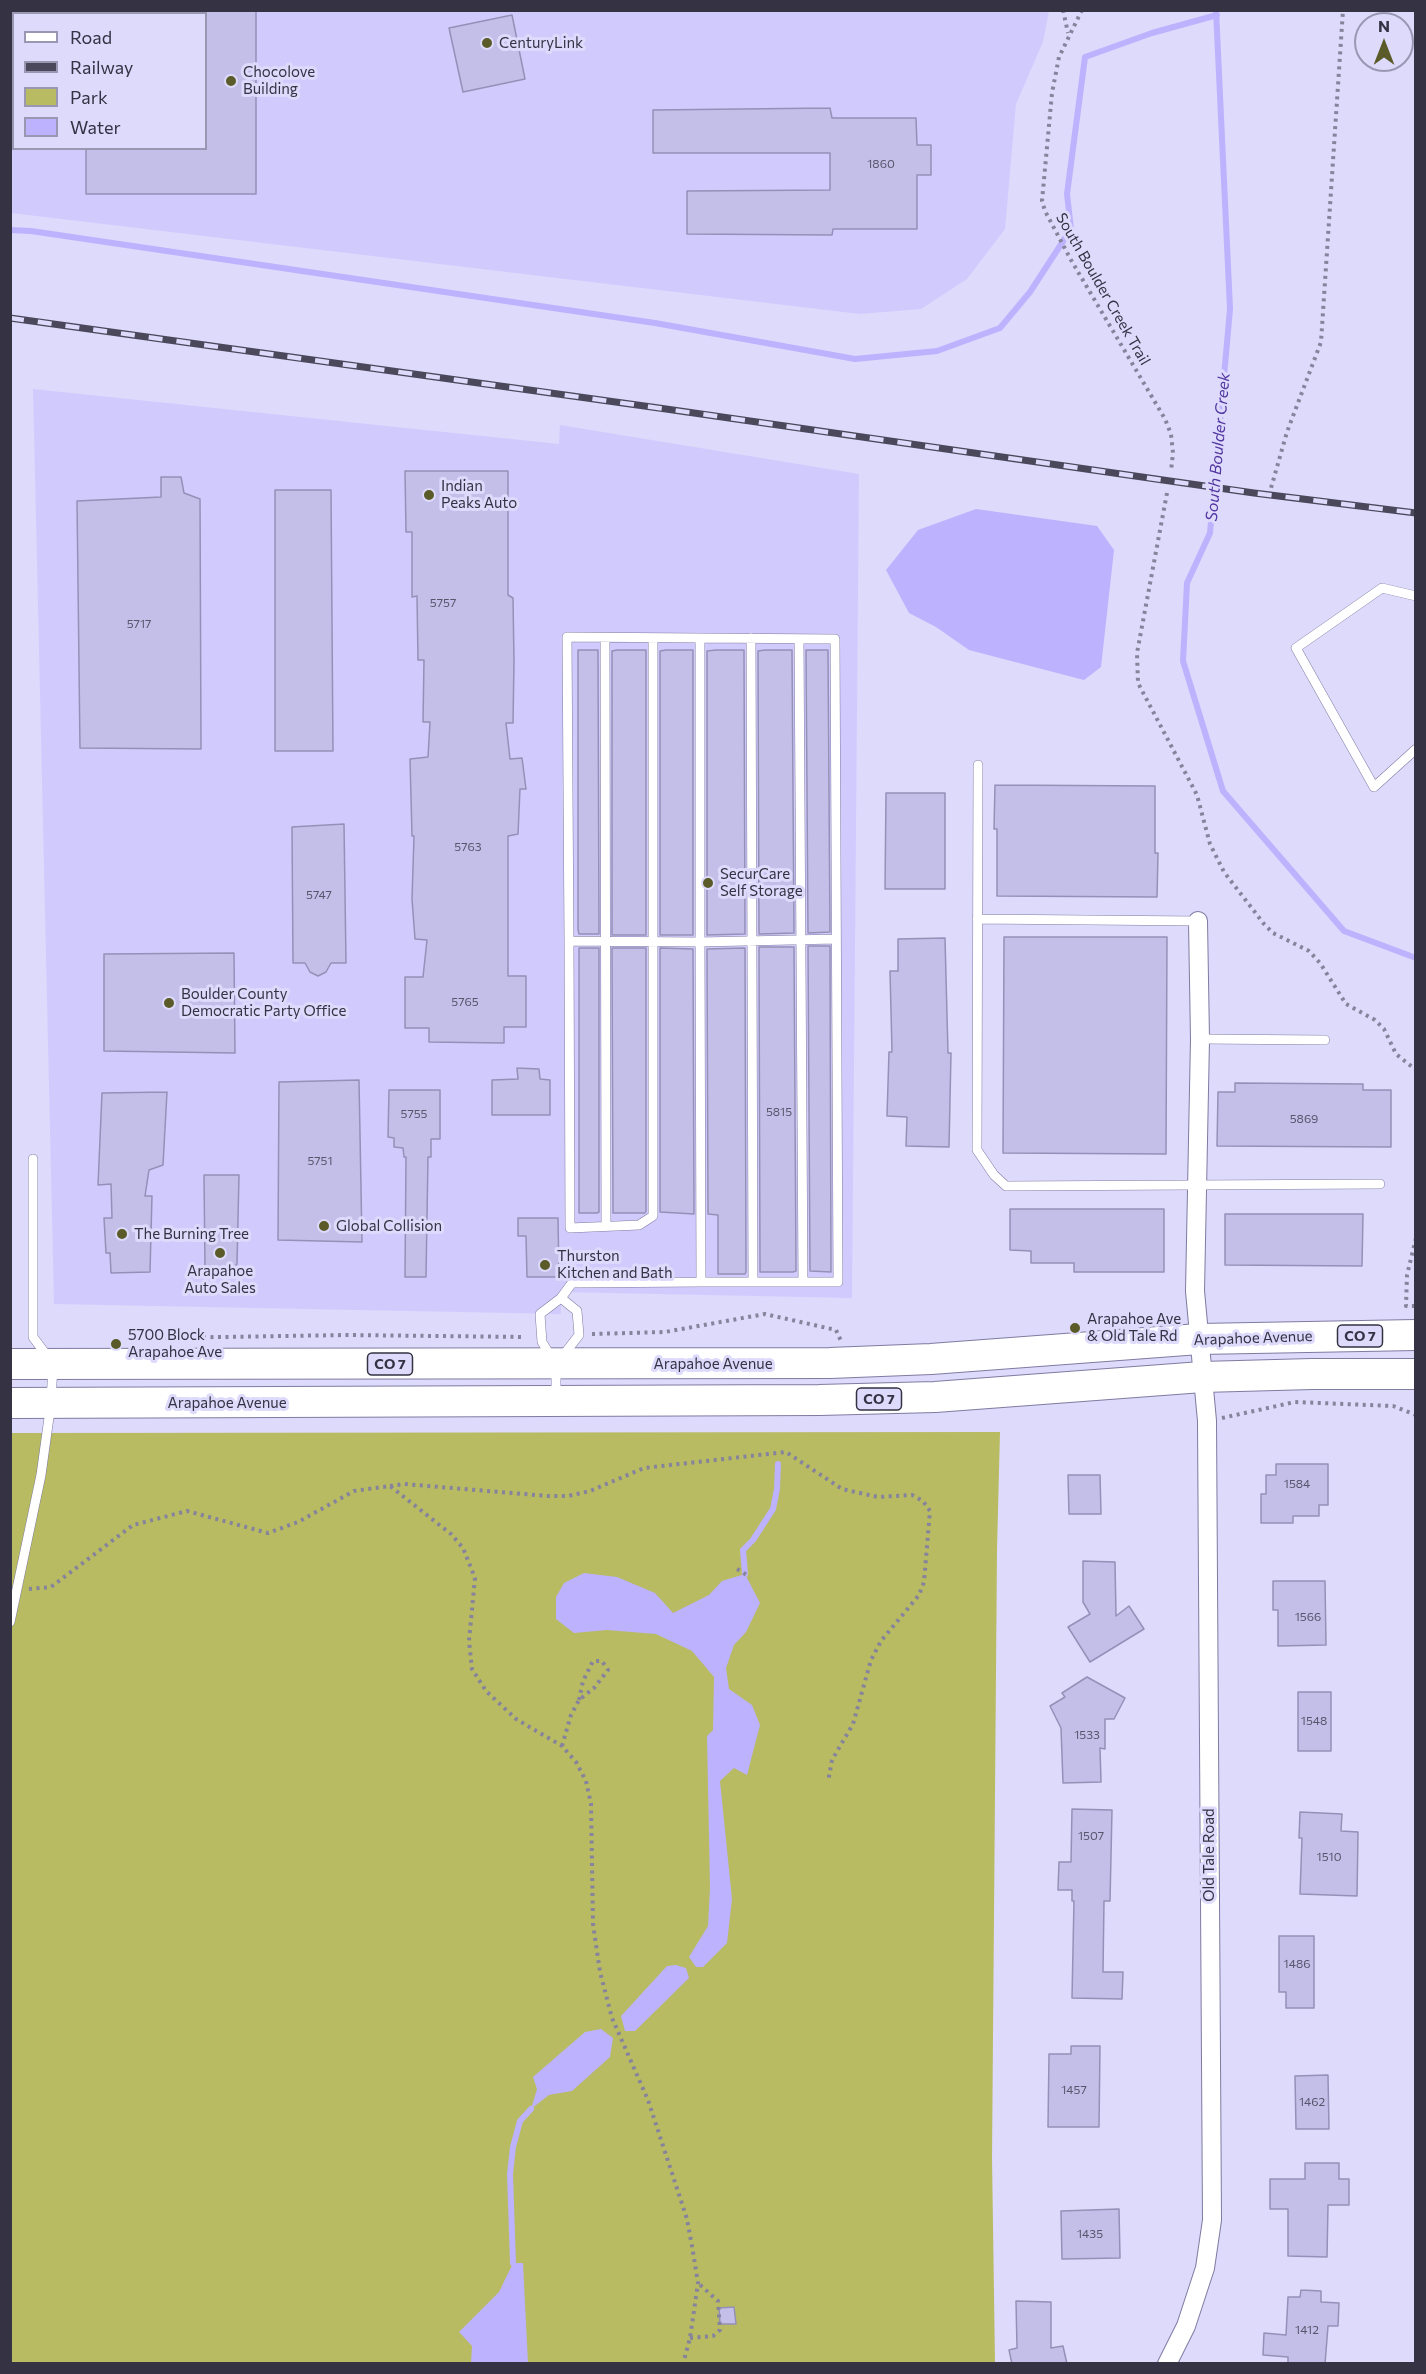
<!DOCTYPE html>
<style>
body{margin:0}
#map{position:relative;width:1426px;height:2374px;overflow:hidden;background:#dddafc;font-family:Commissioner,sans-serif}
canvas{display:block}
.frame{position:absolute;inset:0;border:12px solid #343243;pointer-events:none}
.legend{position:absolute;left:12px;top:12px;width:195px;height:138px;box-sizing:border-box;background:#dddafc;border:2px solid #9997b2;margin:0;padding:8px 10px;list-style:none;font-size:18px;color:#343243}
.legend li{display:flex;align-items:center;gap:12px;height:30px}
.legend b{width:30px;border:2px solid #9997b2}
.north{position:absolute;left:1354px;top:12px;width:60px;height:60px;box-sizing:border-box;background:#dddafc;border:2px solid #9997b2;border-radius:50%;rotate:0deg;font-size:16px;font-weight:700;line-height:24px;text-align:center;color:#343243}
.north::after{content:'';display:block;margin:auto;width:21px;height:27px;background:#5a5b28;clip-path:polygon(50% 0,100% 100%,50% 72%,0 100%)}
</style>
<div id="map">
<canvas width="1426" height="2374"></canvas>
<div class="frame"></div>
<ul class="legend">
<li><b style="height:8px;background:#fff"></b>Road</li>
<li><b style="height:8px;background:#4b485c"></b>Railway</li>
<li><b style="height:16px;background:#b8bb61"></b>Park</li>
<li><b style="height:16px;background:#bdb2fd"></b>Water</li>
</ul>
<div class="north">N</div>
</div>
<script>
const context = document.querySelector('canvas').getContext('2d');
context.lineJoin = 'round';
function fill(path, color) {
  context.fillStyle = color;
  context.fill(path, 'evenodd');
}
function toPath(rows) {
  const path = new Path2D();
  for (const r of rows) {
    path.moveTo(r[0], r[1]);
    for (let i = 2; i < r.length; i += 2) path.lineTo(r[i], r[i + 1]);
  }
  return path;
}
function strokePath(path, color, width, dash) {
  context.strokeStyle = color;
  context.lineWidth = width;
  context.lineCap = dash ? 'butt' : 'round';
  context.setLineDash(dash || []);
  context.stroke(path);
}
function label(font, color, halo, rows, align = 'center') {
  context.font = font + ' Commissioner,sans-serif';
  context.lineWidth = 6;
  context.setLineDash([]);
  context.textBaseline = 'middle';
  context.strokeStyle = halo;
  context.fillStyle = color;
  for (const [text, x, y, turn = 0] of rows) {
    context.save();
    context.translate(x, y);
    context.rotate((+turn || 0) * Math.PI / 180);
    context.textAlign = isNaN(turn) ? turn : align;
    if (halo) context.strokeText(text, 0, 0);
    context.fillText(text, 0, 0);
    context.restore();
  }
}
const built = toPath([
 [11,11,1049,11,1043,42,1016,104,1005,229,967,279,921,309,860,314,11,213],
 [14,14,206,14,206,148,14,148],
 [33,389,559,444,560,425,859,474,852,1298,561,1292,561,1314,54,1304]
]);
const green = toPath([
 [1000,1432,997,1549,992,2157,995,2363,11,2363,10,1433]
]);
const water = toPath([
 [976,509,1097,526,1114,550,1101,667,1084,680,969,650,936,627,909,613,886,570,918,530],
 [584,1573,617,1577,655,1593,673,1613,709,1595,722,1581,745,1574,760,1603,746,1632,734,1645,726,1668,729,1689,752,1705,760,1725,747,1775,734,1768,720,1781,732,1899,727,1943,703,1967,696,1967,689,1957,708,1926,710,1888,707,1736,713,1730,714,1677,692,1651,656,1634,607,1630,574,1633,556,1619,556,1597,564,1583],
 [676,1965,686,1968,689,1978,635,2031,625,2031,621,2016,667,1966],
 [601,2029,613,2038,610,2057,572,2091,549,2095,531,2109,537,2089,533,2077,585,2032],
 [513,2263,523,2263,528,2363,471,2363,472,2346,459,2332,499,2292]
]);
const stream = toPath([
 [1216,10,1230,309,1210,533,1187,583,1183,661,1223,791,1344,931,1416,958],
 [10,230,31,231,655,323,855,359,937,351,1000,328,1030,292,1071,229,1067,194,1085,57,1152,33,1217,15],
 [745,1574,743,1550,753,1540,773,1509,777,1489,778,1464],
 [513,2263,510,2174,513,2147,520,2121,531,2109]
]);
const building = toPath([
 [206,10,256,10,256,194,86,194,86,148,206,148,206,10],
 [512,15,525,79,463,92,449,28,512,15],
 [830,108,832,118,916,118,917,145,931,145,931,175,917,175,917,229,833,229,832,235,687,234,687,191,830,190,830,153,653,153,653,110,830,108],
 [405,471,508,471,508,595,513,598,514,662,513,723,506,723,510,759,522,758,526,789,520,789,518,834,508,836,508,976,526,976,526,1027,504,1027,504,1043,429,1042,429,1028,405,1028,405,977,423,977,427,940,415,939,412,899,414,836,412,836,410,759,428,757,430,722,423,722,424,660,418,660,417,596,412,597,412,532,406,532,405,471],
 [161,477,181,477,184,493,200,499,201,749,80,748,77,501,161,497,161,477],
 [275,490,331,490,333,751,275,751,275,490],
 [578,650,598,650,599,934,579,934,578,929,578,650],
 [617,650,646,650,646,935,612,935,612,651,617,650],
 [666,650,693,650,693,935,660,935,660,651,666,650],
 [716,650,744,650,745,934,707,935,707,651,716,650],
 [765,650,792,650,794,933,759,934,758,651,765,650],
 [806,650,828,650,830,932,808,933,806,650],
 [995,785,1155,786,1155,853,1158,853,1157,897,997,896,997,829,994,829,995,785],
 [886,793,945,793,945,889,885,889,886,793],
 [344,824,346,963,331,963,326,972,318,976,310,972,305,963,293,963,292,827,344,824],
 [1004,937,1167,937,1166,1154,1003,1153,1004,937],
 [945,938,948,1053,951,1053,949,1147,906,1146,907,1117,887,1116,889,1052,892,1052,890,971,898,971,898,939,945,938],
 [808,946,830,946,831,1272,810,1271,808,946],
 [759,947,794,947,796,1271,793,1272,760,1272,759,947],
 [579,948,599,948,599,1212,597,1213,579,1213,579,948],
 [612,948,646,948,646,1211,645,1213,613,1213,612,948],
 [660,948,693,949,694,1214,660,1212,660,948],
 [745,948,746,1272,745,1274,718,1274,718,1215,708,1214,707,949,745,948],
 [234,953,235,1053,104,1051,104,954,234,953],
 [517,1068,539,1069,540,1079,550,1080,550,1115,492,1115,492,1080,518,1079,517,1068],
 [359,1080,362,1242,278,1240,279,1082,359,1080],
 [1235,1083,1363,1084,1363,1090,1391,1090,1391,1147,1217,1146,1218,1092,1235,1092,1235,1083],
 [389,1090,440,1090,440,1139,431,1139,431,1157,428,1157,426,1277,405,1277,406,1157,404,1157,403,1148,394,1147,394,1138,388,1137,389,1090],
 [167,1092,163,1165,149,1170,145,1196,152,1196,150,1272,111,1273,110,1253,106,1253,104,1218,112,1218,111,1184,98,1185,102,1093,167,1092],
 [204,1175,239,1175,237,1264,227,1275,212,1275,205,1267,204,1175],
 [1010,1209,1164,1209,1164,1272,1074,1272,1074,1263,1031,1263,1031,1251,1010,1250,1010,1209],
 [1225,1214,1363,1214,1362,1266,1225,1265,1225,1214],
 [518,1218,558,1218,559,1277,527,1277,526,1236,518,1236,518,1218],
 [1276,1464,1328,1464,1328,1505,1319,1505,1319,1516,1293,1516,1293,1523,1261,1523,1261,1494,1266,1494,1266,1475,1276,1475,1276,1464],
 [1068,1475,1100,1475,1101,1514,1069,1514,1068,1475],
 [1083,1561,1115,1562,1116,1616,1129,1606,1144,1629,1090,1662,1068,1627,1090,1614,1083,1602,1083,1561],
 [1273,1581,1325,1581,1326,1645,1278,1646,1278,1610,1273,1610,1273,1581],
 [1087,1677,1125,1698,1114,1719,1105,1719,1105,1749,1100,1748,1101,1782,1063,1783,1061,1728,1050,1706,1065,1697,1062,1693,1087,1677],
 [1298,1692,1331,1692,1331,1751,1298,1751,1298,1692],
 [1072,1809,1112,1810,1110,1901,1104,1901,1103,1972,1123,1972,1122,1999,1072,1998,1074,1901,1072,1901,1072,1890,1058,1890,1059,1862,1071,1862,1072,1809],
 [1300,1812,1342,1814,1341,1831,1358,1832,1357,1896,1300,1894,1302,1838,1299,1838,1300,1812],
 [1279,1936,1314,1936,1314,2008,1286,2008,1286,1992,1279,1992,1279,1936],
 [1071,2046,1100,2046,1099,2127,1048,2127,1049,2054,1071,2054,1071,2046],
 [1328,2075,1329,2129,1296,2129,1295,2076,1328,2075],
 [1305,2163,1339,2163,1339,2179,1349,2179,1349,2205,1328,2205,1327,2257,1288,2256,1288,2209,1270,2209,1270,2179,1305,2179,1305,2163],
 [1119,2209,1120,2258,1062,2259,1061,2211,1119,2209],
 [1301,2290,1321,2291,1321,2302,1339,2303,1338,2326,1328,2326,1325,2364,1288,2364,1288,2357,1263,2355,1264,2333,1286,2335,1288,2297,1300,2297,1301,2290],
 [1016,2301,1051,2302,1051,2348,1063,2346,1067,2364,1012,2364,1009,2350,1017,2348,1016,2301],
 [734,2307,736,2324,720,2324,719,2308,734,2307]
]);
const path = toPath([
 [33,10,34,14],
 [1063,10,1068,33],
 [1082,10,1059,57,1052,93,1042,201,1045,211,1071,260,1165,419,1171,434,1173,453,1171,471],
 [10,75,14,74],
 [1167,493,1137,653,1138,683,1197,795,1210,844,1224,872,1264,924,1273,933,1309,951,1320,963,1346,1004,1375,1020,1384,1029,1396,1054,1416,1070],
 [1269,495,1287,432,1321,342,1343,10],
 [1416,1238,1407,1275,1406,1306,1416,1306],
 [592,1334,665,1332,765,1314,836,1330,841,1341],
 [158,1338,347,1335,525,1337],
 [1222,1418,1295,1402,1393,1406,1416,1415],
 [390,1486,404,1484,548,1496,568,1496,590,1491,644,1468,786,1452,842,1489,878,1497,912,1495,923,1501,930,1511,924,1582,919,1595,881,1641,871,1660,853,1724,832,1760,828,1782],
 [737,1569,750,1577],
 [29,1589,51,1587,133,1525,187,1511,268,1533,298,1522,354,1491,390,1486,451,1534,463,1548,475,1578,469,1641,472,1669,486,1691,516,1719,562,1746,576,1762,586,1781,591,1804,593,1924,600,1972,612,2018,648,2100,687,2219,693,2252,698,2283,690,2338,683,2364],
 [562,1746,571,1715,579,1700,594,1688,608,1670,602,1661,593,1661,583,1681,579,1700],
 [690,2338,713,2336,720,2330,718,2301,698,2283]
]);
const lane = toPath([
 [1416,596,1382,588,1296,648,1374,787,1416,749],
 [605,638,606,1226],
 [700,638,700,942,836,939],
 [751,638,753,1282],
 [799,639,803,1282],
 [978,765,977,1150,994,1175,1006,1186,1380,1184],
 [977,919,1198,921],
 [569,941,570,1228,639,1225,653,1216,653,638],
 [1200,1039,1325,1040],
 [561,1298,577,1311,579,1335,562,1357],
 [556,1397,556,1365,542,1342,540,1314,561,1298,572,1283,701,1282,700,942,569,941,567,637,835,639,838,1282,701,1282],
 [10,1622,41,1475,51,1403,53,1364,33,1337,33,1159]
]);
const street = toPath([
 [1167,2364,1186,2326,1205,2268,1212,2220,1207,1421,1195,1291,1200,1039,1198,921]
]);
const primary = toPath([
 [10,1364,830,1363,931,1359,1199,1339,1416,1335],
 [10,1403,819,1400,935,1397,1202,1377,1312,1374,1416,1374]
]);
const rail = toPath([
 [10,318,666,409,1254,493,1416,513]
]);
const markers = [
 [487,43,6,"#5a5b28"],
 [231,81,6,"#5a5b28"],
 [429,495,6,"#5a5b28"],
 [708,883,6,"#5a5b28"],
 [169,1003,6,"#5a5b28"],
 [324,1226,6,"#5a5b28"],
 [122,1234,6,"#5a5b28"],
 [220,1253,6,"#5a5b28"],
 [545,1265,6,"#5a5b28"],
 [1075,1328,6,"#5a5b28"],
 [116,1344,6,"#5a5b28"]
];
const numberNames = [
 ["1860",881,164],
 ["5757",443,603],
 ["5717",139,624],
 ["5763",468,847],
 ["5747",319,895],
 ["5765",465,1002],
 ["5815",779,1112],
 ["5755",414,1114],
 ["5869",1304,1119],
 ["5751",320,1161],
 ["1584",1297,1484],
 ["1566",1308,1617],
 ["1548",1314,1721],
 ["1533",1087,1735],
 ["1507",1091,1836],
 ["1510",1329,1857],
 ["1486",1297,1964],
 ["1457",1074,2090],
 ["1462",1312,2102],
 ["1435",1090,2234],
 ["1412",1307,2330]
];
const shields = [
 [1360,1336,45],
 [390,1364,45],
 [879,1399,45]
];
const shieldNames = [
 ["CO 7",1360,1336],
 ["CO 7",390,1364],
 ["CO 7",879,1399]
];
const poiNames = [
 ["CenturyLink",499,43],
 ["Chocolove",243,72],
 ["Building",243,89],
 ["Indian",441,486],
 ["Peaks Auto",441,503],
 ["SecurCare",720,874],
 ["Self Storage",720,891],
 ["Boulder County",181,994],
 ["Democratic Party Office",181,1011],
 ["Global Collision",336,1226],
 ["The Burning Tree",134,1234],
 ["Thurston",557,1256],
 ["Kitchen and Bath",557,1273],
 ["Arapahoe",220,1271,"center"],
 ["Auto Sales",220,1288,"center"],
 ["Arapahoe Ave",1087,1319],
 ["& Old Tale Rd",1087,1336],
 ["5700 Block",128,1335],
 ["Arapahoe Ave",128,1352]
];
const streetNames = [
 ["South Boulder Creek Trail",1103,289,60],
 ["Arapahoe Avenue",1253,1338,-2],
 ["Arapahoe Avenue",713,1364],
 ["Arapahoe Avenue",227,1403],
 ["Old Tale Road",1209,1855,-90]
];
const waterNames = [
 ["South Boulder Creek",1218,447,-85]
];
fill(built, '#d1cbfd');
fill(green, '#b8bb61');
fill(water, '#bdb2fd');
strokePath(stream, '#bdb2fd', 6);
fill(building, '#c4bfe9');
strokePath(building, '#9590b7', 1.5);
strokePath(lane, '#7f7ba1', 10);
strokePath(street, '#7f7ba1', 20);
strokePath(primary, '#7f7ba1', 32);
strokePath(path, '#86839c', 4, [3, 4.5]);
strokePath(lane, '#fff', 9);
strokePath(street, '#fff', 18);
strokePath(primary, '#fff', 30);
strokePath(rail, '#4b485c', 7);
strokePath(rail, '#dddafc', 4.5, [14]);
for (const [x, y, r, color] of markers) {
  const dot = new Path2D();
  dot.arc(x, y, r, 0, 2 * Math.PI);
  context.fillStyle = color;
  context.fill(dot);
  strokePath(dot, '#dddafc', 2);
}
label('12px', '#58556c', null, numberNames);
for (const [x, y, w] of shields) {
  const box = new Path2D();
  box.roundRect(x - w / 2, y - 11, w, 22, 4.5);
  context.fillStyle = '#dddafc';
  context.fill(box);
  strokePath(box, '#343243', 1.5);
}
label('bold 14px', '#343243', null, shieldNames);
label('15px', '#343243', '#dddafc', poiNames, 'left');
label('15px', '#343243', '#dddafc', streetNames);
label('italic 16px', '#5337a0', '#dddafc', waterNames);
</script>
